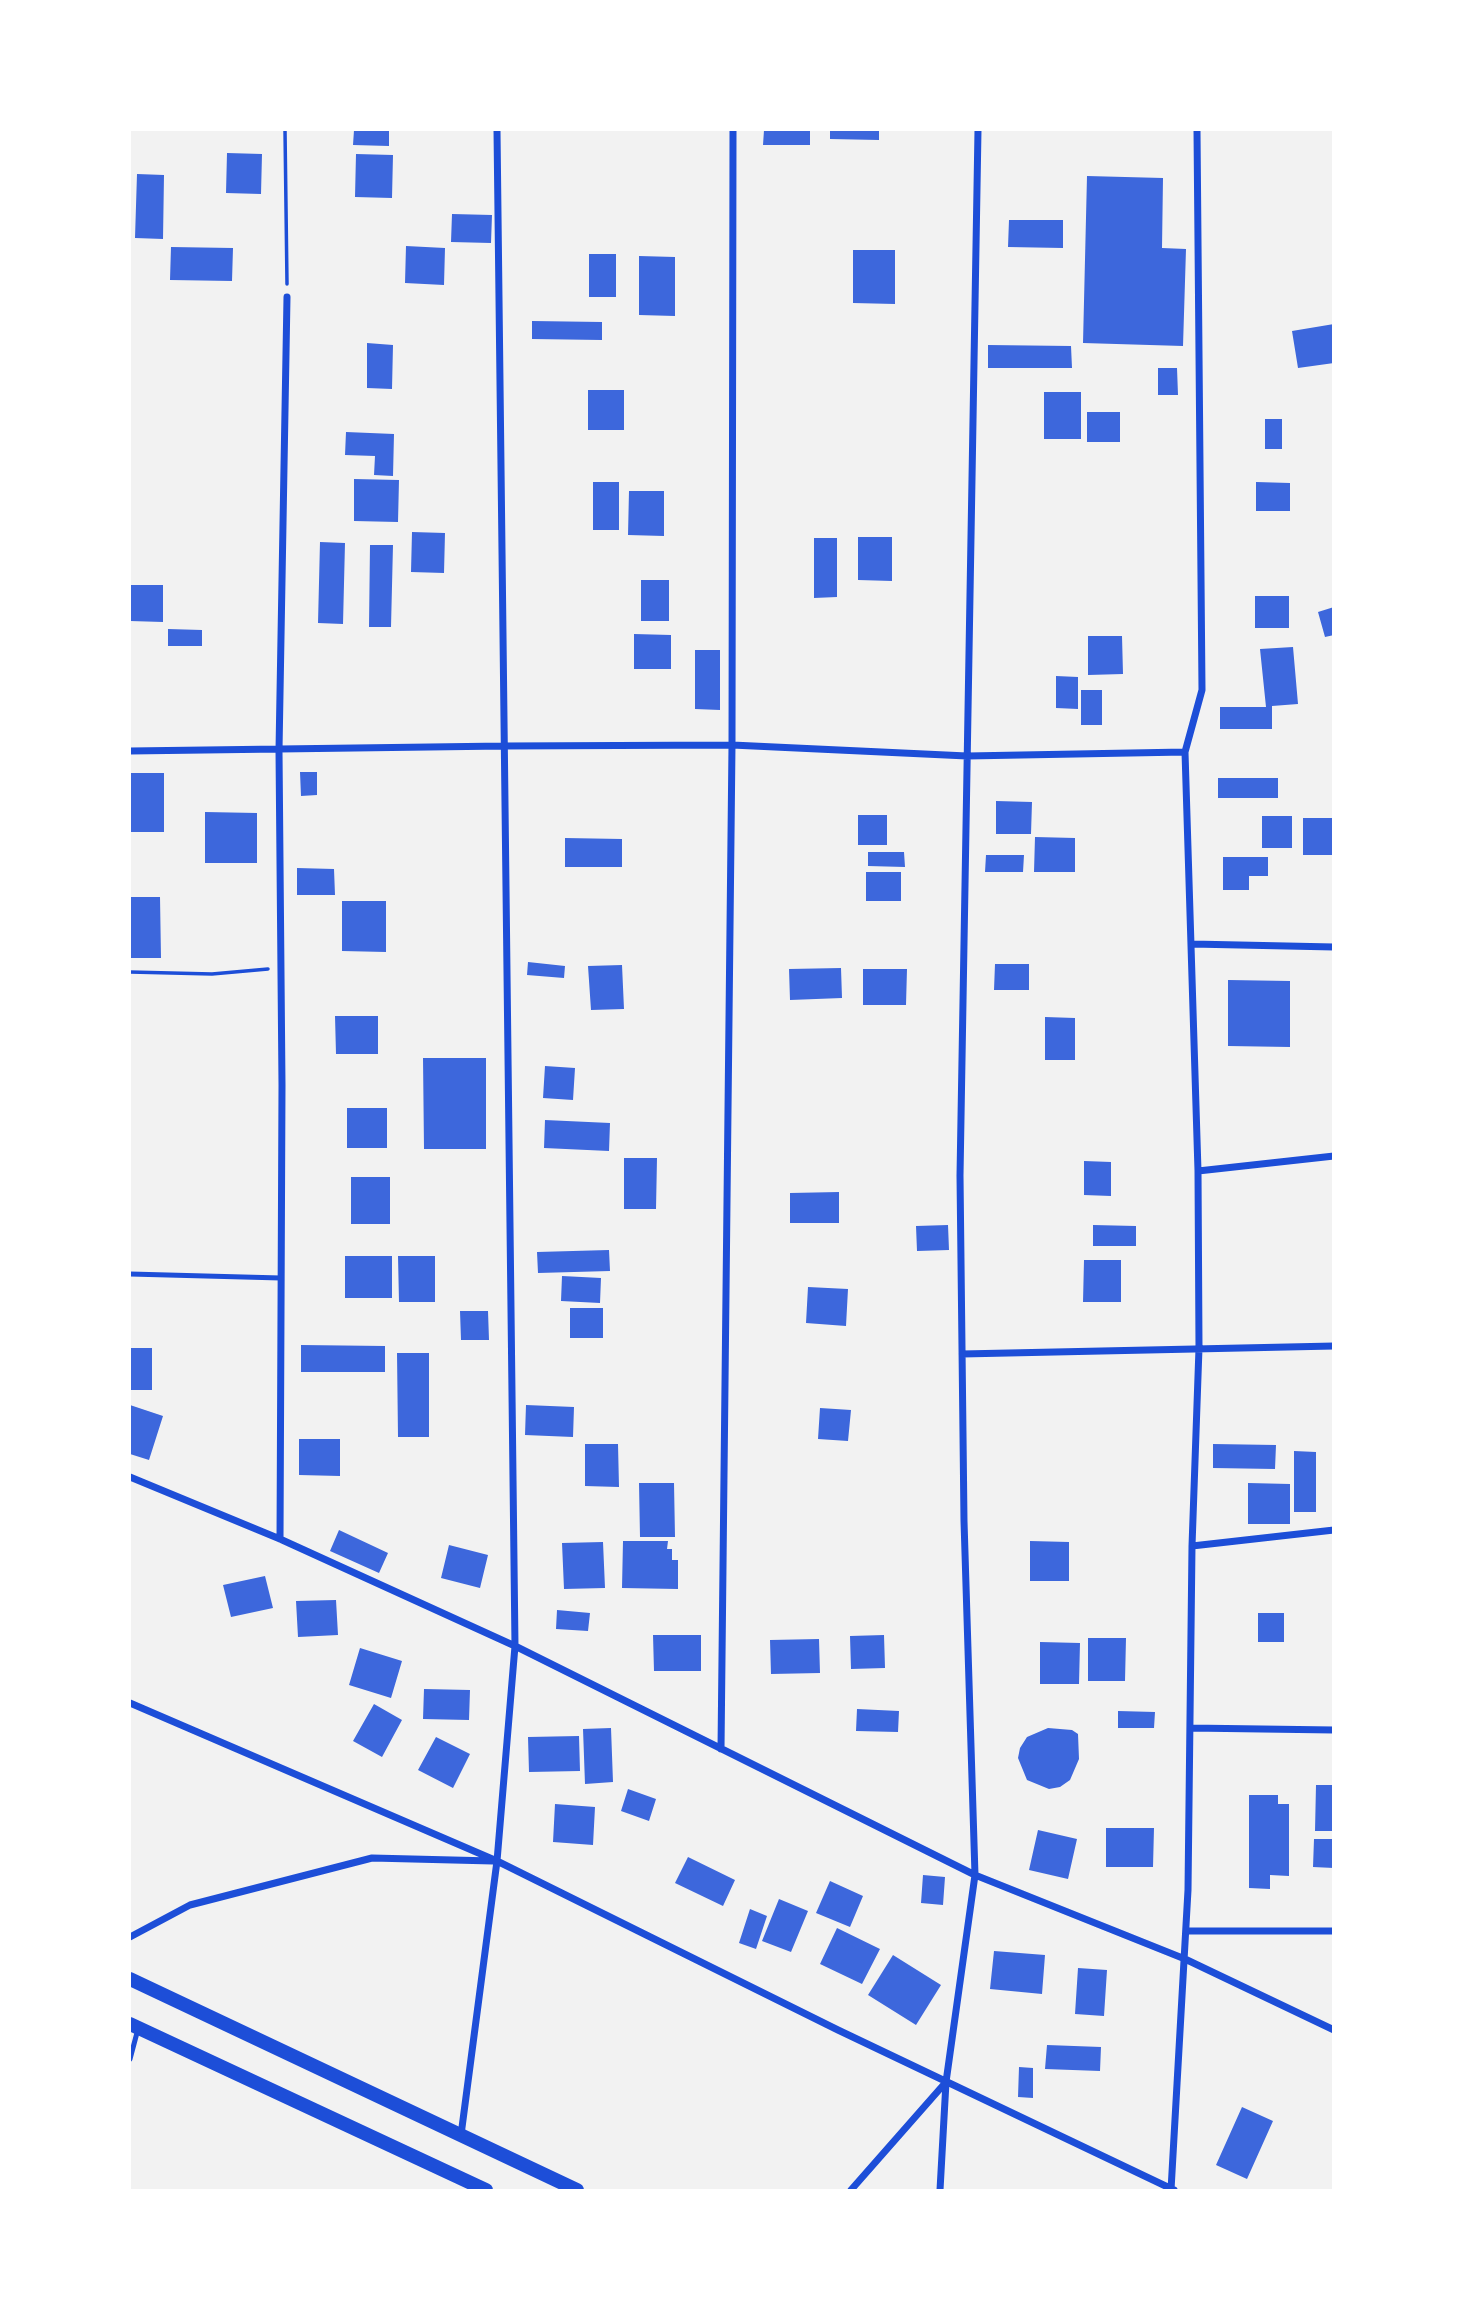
<!DOCTYPE html>
<style>
body{margin:0}
#map{position:relative;width:1463px;height:2320px;overflow:hidden;background:#f2f2f2;font-family:"DejaVu Sans",sans-serif}
canvas{display:block}
.frame{position:absolute;inset:0;border:131px solid #fff;pointer-events:none}
</style>
<div id="map">
<canvas width="1463" height="2320"></canvas>
<div class="frame"></div>
</div>
<script>
const context = document.querySelector('canvas').getContext('2d');
context.lineJoin = 'round';
function fill(path, color) {
  context.fillStyle = color;
  context.fill(path, 'evenodd');
}
function toPath(rows) {
  const path = new Path2D();
  for (const r of rows) {
    path.moveTo(r[0], r[1]);
    for (let i = 2; i < r.length; i += 2) path.lineTo(r[i], r[i + 1]);
  }
  return path;
}
function strokePath(path, color, width, dash) {
  context.strokeStyle = color;
  context.lineWidth = width;
  context.lineCap = dash ? 'butt' : 'round';
  context.setLineDash(dash || []);
  context.stroke(path);
}
const building = toPath([
 [354,130,389,130,389,146,353,145],
 [764,130,810,130,810,145,763,145],
 [830,130,879,130,879,140,830,139],
 [227,153,262,154,261,194,226,193],
 [356,154,393,155,392,198,355,197],
 [137,174,164,175,163,239,135,238],
 [1087,176,1163,178,1162,248,1186,249,1183,346,1083,343],
 [452,214,492,215,491,243,451,242],
 [1009,220,1063,220,1063,248,1008,247],
 [406,246,445,248,444,285,405,283],
 [171,247,233,248,232,281,170,280],
 [853,250,895,250,895,304,853,303],
 [589,254,616,254,616,297,589,297],
 [639,256,675,257,675,316,639,315],
 [532,321,602,322,602,340,532,339],
 [1334,324,1334,363,1298,368,1292,331],
 [367,343,393,345,392,389,367,388],
 [988,345,1071,346,1072,368,988,368],
 [1158,368,1177,368,1178,395,1158,395],
 [588,390,624,390,624,430,588,430],
 [1044,392,1081,392,1081,439,1044,439],
 [1087,412,1120,412,1120,442,1087,442],
 [1265,419,1282,419,1282,449,1265,449],
 [346,432,394,434,393,476,374,475,375,456,345,455],
 [354,479,399,480,398,522,354,521],
 [593,482,619,482,619,530,593,530],
 [1256,482,1290,483,1290,511,1256,511],
 [629,491,664,491,664,536,628,535],
 [412,532,445,533,444,573,411,572],
 [858,537,892,537,892,581,858,580],
 [814,538,837,538,837,597,814,598],
 [320,542,345,543,343,624,318,623],
 [370,545,393,545,391,627,369,627],
 [641,580,669,580,669,621,641,621],
 [130,585,163,585,163,622,130,621],
 [1255,596,1289,596,1289,628,1255,628],
 [1334,607,1334,635,1325,637,1318,612],
 [168,629,202,630,202,646,168,646],
 [634,634,671,635,671,669,634,669],
 [1088,636,1122,636,1123,674,1088,675],
 [1293,647,1298,704,1272,706,1272,729,1220,729,1220,707,1266,707,1260,649],
 [695,650,720,650,720,710,695,709],
 [1056,676,1078,677,1078,709,1056,708],
 [1081,690,1102,690,1102,725,1081,725],
 [300,772,317,772,317,795,301,796],
 [130,773,164,773,164,832,130,832],
 [1218,778,1278,778,1278,798,1218,798],
 [996,801,1032,802,1031,834,996,834],
 [205,812,257,813,257,863,205,863],
 [858,815,887,815,887,845,858,845],
 [1262,816,1292,816,1292,848,1262,848],
 [1303,818,1334,818,1334,855,1303,855],
 [1035,837,1075,838,1075,872,1034,872],
 [565,838,622,839,622,867,565,867],
 [868,852,904,852,905,867,868,866],
 [986,855,1024,855,1023,872,985,872],
 [1223,857,1268,857,1268,876,1249,876,1249,890,1223,890],
 [297,868,334,869,335,895,297,895],
 [866,872,901,872,901,901,866,901],
 [130,897,160,897,161,958,130,958],
 [342,901,386,901,386,952,342,951],
 [528,962,565,966,564,978,527,975],
 [995,964,1029,964,1029,990,994,990],
 [622,965,624,1009,591,1010,588,966],
 [841,968,842,998,790,1000,789,969],
 [863,969,907,969,906,1005,863,1005],
 [1228,980,1290,981,1290,1047,1228,1046],
 [335,1016,378,1016,378,1054,336,1054],
 [1045,1017,1075,1018,1075,1060,1045,1060],
 [423,1058,486,1058,486,1149,424,1149],
 [545,1066,575,1068,573,1100,543,1098],
 [347,1108,387,1108,387,1148,347,1148],
 [545,1120,610,1123,609,1151,544,1148],
 [624,1158,657,1158,656,1209,624,1209],
 [1084,1161,1111,1162,1111,1196,1084,1195],
 [351,1177,390,1177,390,1224,351,1224],
 [839,1192,839,1223,790,1223,790,1193],
 [948,1225,949,1250,917,1251,916,1226],
 [1093,1225,1136,1226,1136,1246,1093,1246],
 [609,1250,610,1271,538,1273,537,1252],
 [345,1256,392,1256,392,1298,345,1298],
 [398,1256,435,1256,435,1302,399,1302],
 [1084,1260,1121,1260,1121,1302,1083,1302],
 [562,1276,601,1278,600,1303,561,1301],
 [808,1287,848,1289,846,1326,806,1323],
 [570,1308,603,1308,603,1338,570,1338],
 [460,1311,488,1311,489,1340,461,1340],
 [301,1345,385,1346,385,1372,301,1372],
 [130,1348,152,1348,152,1390,130,1390],
 [397,1353,429,1353,429,1437,398,1437],
 [130,1405,163,1416,149,1460,130,1454],
 [526,1405,574,1407,573,1437,525,1435],
 [820,1408,851,1410,848,1441,818,1439],
 [299,1439,340,1439,340,1476,299,1475],
 [585,1444,618,1444,619,1487,585,1486],
 [1213,1444,1276,1445,1275,1469,1213,1468],
 [1294,1451,1316,1452,1316,1512,1294,1512],
 [639,1483,674,1483,675,1537,640,1537],
 [1248,1483,1290,1484,1290,1524,1248,1524],
 [339,1530,388,1553,379,1573,330,1551],
 [623,1541,668,1541,667,1549,672,1549,672,1560,678,1560,678,1589,622,1588],
 [1030,1541,1069,1542,1069,1581,1030,1581],
 [603,1542,605,1588,564,1589,562,1543],
 [449,1545,488,1555,480,1588,441,1578],
 [265,1576,273,1608,231,1617,223,1585],
 [336,1600,338,1635,298,1637,296,1601],
 [557,1610,590,1613,588,1631,556,1629],
 [1258,1613,1284,1613,1284,1642,1258,1642],
 [653,1635,701,1635,701,1671,654,1671],
 [884,1635,885,1668,851,1669,850,1636],
 [1088,1638,1126,1638,1125,1681,1088,1681],
 [819,1639,820,1673,771,1674,770,1640],
 [1040,1642,1080,1643,1079,1684,1040,1684],
 [360,1648,402,1661,391,1698,349,1685],
 [424,1689,470,1690,469,1720,423,1719],
 [374,1704,402,1720,382,1757,353,1741],
 [857,1709,899,1711,898,1732,856,1731],
 [1118,1711,1155,1712,1154,1728,1118,1728],
 [611,1728,613,1782,585,1784,583,1729],
 [1048,1728,1072,1730,1078,1734,1079,1759,1070,1780,1060,1787,1049,1789,1027,1780,1018,1758,1020,1748,1027,1737],
 [579,1736,580,1771,529,1772,528,1737],
 [436,1737,470,1754,453,1788,418,1770],
 [1316,1785,1334,1785,1334,1831,1315,1831],
 [628,1789,656,1799,649,1821,621,1811],
 [1249,1795,1278,1795,1278,1804,1289,1804,1289,1876,1270,1875,1270,1889,1249,1888],
 [555,1804,595,1807,593,1845,553,1842],
 [1106,1828,1154,1828,1153,1867,1106,1867],
 [1038,1830,1077,1839,1068,1879,1029,1870],
 [1314,1839,1334,1839,1334,1868,1313,1867],
 [688,1857,735,1880,723,1906,675,1883],
 [923,1875,945,1877,943,1905,921,1903],
 [830,1881,863,1896,850,1927,816,1913],
 [779,1899,808,1911,791,1952,762,1941],
 [750,1909,767,1916,756,1949,739,1943],
 [837,1928,880,1949,862,1984,820,1964],
 [994,1951,1045,1955,1042,1994,990,1989],
 [893,1955,941,1985,916,2025,868,1995],
 [1078,1968,1107,1970,1104,2016,1075,2014],
 [1047,2045,1101,2047,1100,2071,1045,2069],
 [1019,2067,1033,2068,1033,2098,1018,2097],
 [1242,2107,1273,2121,1247,2179,1216,2165]
]);
const path = toPath([
 [285,130,287,284],
 [130,972,212,974,268,969]
]);
const service = toPath([
 [130,1274,281,1278],
 [130,2059,138,2029]
]);
const minor = toPath([
 [1197,130,1202,690,1185,752,1198,1171],
 [130,751,504,746,732,745,967,756,1185,752],
 [1192,944,1334,947],
 [962,1354,1334,1346],
 [130,1477,280,1539,515,1646,975,1875,1185,1959,1334,2030],
 [280,1539,282,1085,279,750,287,297],
 [1192,1546,1334,1530],
 [130,1703,497,1861,838,2030,1174,2190],
 [1190,1728,1334,1730],
 [721,1749,732,745,733,130],
 [1186,1931,1334,1931],
 [130,1937,190,1905,372,1858,493,1861],
 [461,2135,497,1861,515,1646,497,130],
 [851,2190,946,2082],
 [940,2190,946,2082,975,1875,964,1521,960,1175,978,130],
 [1171,2190,1188,1890,1192,1546,1199,1348,1198,1171,1334,1156]
]);
const secondary = toPath([
 [130,1979,577,2190],
 [130,2024,486,2190]
]);
fill(building, '#3d67dc');
strokePath(path, '#1d4ed8', 3.5);
strokePath(service, '#1d4ed8', 5);
strokePath(minor, '#1d4ed8', 7);
strokePath(secondary, '#1d4ed8', 14);
</script>
